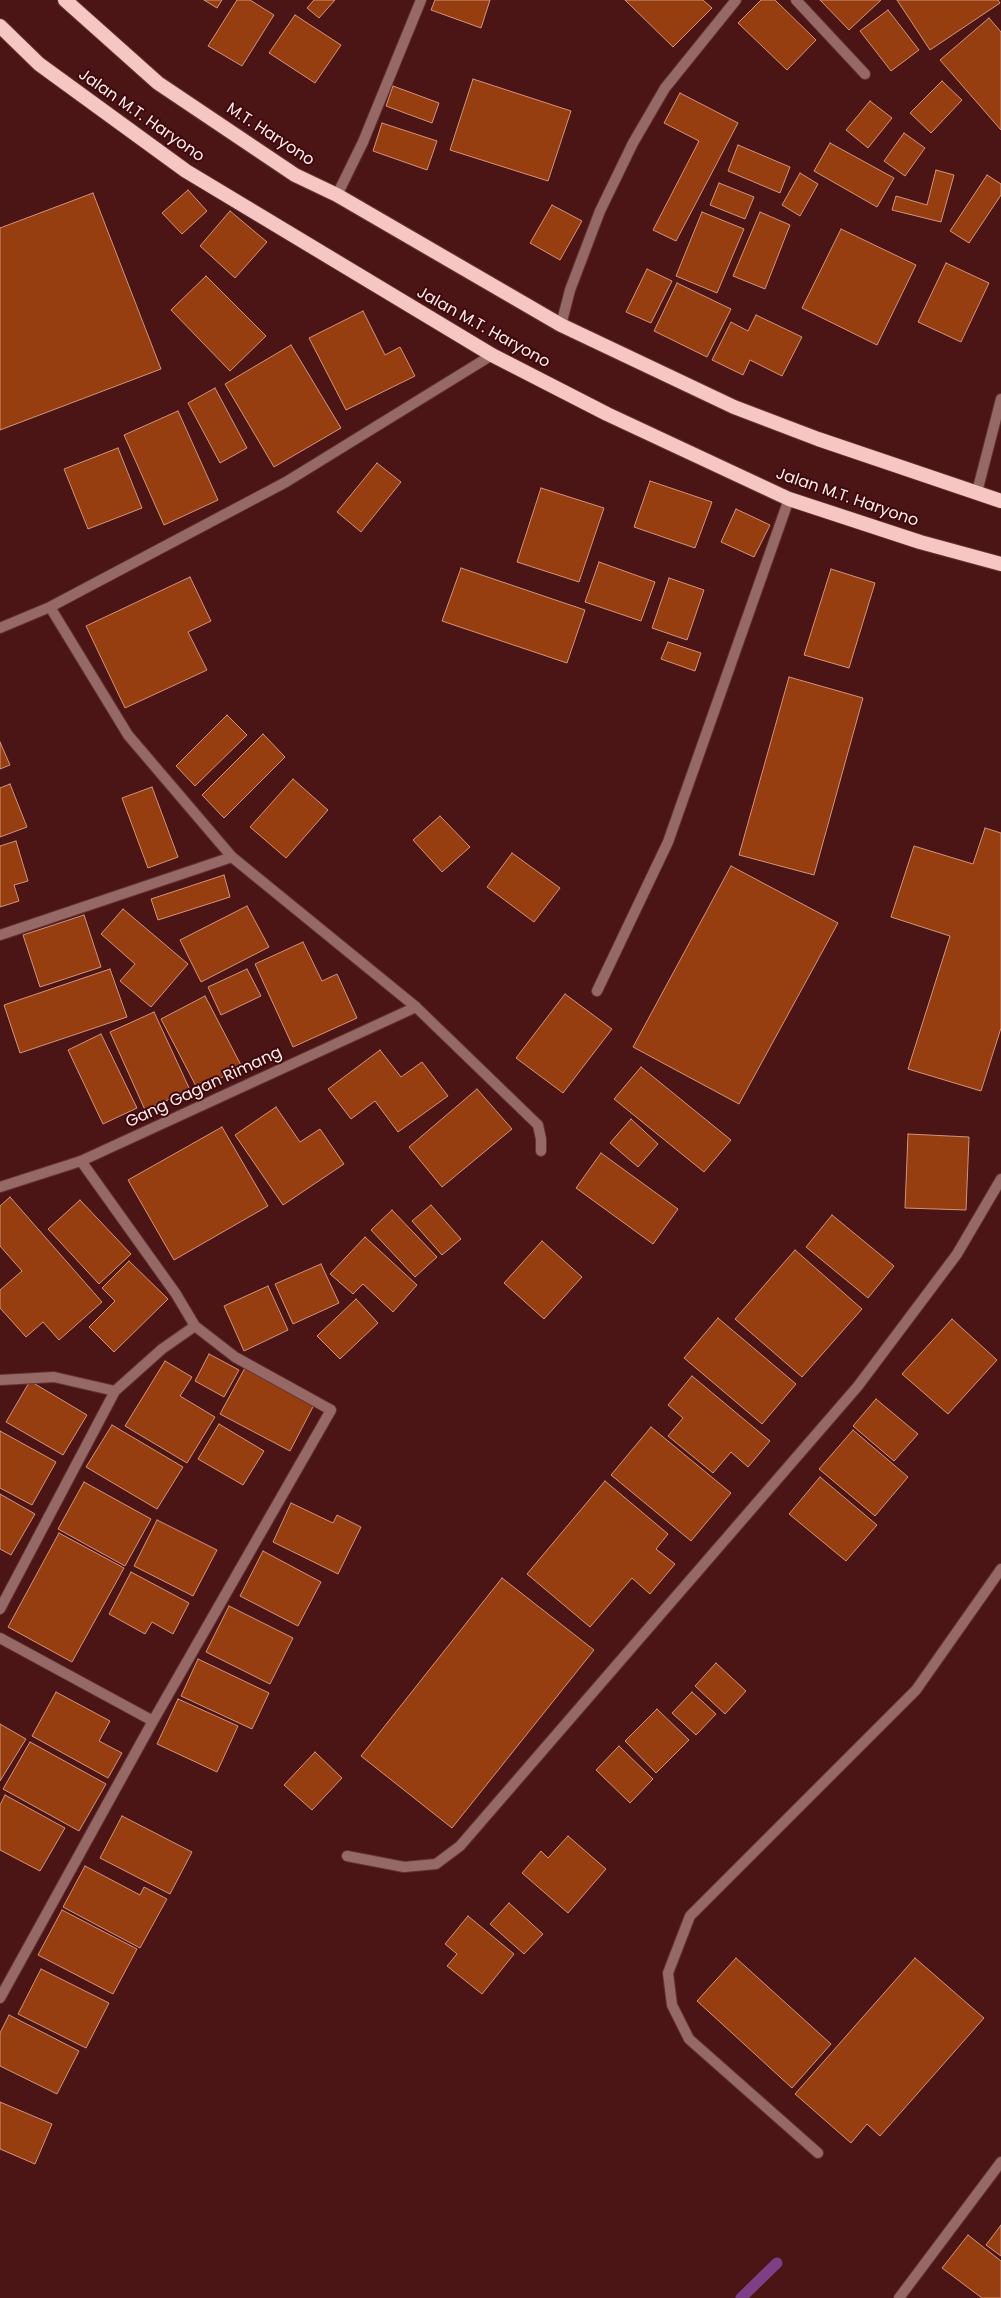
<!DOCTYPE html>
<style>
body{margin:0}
canvas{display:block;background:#4b1415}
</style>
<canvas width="1001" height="2298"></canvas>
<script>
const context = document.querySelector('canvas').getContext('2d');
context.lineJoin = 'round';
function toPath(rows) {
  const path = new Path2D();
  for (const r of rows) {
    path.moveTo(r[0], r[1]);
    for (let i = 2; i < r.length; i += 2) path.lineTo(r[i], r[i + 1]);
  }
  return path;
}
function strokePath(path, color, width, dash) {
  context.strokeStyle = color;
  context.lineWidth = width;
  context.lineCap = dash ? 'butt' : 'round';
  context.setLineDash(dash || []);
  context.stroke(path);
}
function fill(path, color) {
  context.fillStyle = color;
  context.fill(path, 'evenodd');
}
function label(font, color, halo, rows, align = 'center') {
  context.font = font + ' Poppins,sans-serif';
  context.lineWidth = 4;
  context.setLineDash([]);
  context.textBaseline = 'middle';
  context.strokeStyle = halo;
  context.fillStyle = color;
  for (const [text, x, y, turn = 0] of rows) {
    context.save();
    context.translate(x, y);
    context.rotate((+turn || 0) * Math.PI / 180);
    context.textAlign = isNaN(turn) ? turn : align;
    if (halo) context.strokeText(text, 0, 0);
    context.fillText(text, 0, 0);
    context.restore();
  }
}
const stream = toPath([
 [741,2298,777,2263]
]);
const building = toPath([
 [204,0,222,0,217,8,204,0],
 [237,0,250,0,274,15,242,66,208,46,237,0],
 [314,0,335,0,319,18,307,8,314,0],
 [435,0,490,0,481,28,431,10,435,0],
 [625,0,703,0,712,8,673,47,625,0],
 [761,0,775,0,816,40,787,70,738,23,761,0],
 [820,0,881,0,849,30,820,0],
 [897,0,998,0,1000,3,930,50,897,0],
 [888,10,919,50,891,71,860,31,888,10],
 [295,15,341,45,315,83,269,53,295,15],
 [989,18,1001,32,1001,130,940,60,989,18],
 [473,79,571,111,548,181,450,150,473,79],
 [942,81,962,100,931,133,910,113,942,81],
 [393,86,439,103,432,123,386,106,393,86],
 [680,93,738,123,676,241,653,230,699,141,664,123,680,93],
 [870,101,892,118,868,148,846,130,870,101],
 [382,123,437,141,427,170,373,151,382,123],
 [904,133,925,148,905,176,884,161,904,133],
 [830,143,894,178,877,207,814,171,830,143],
 [738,145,790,167,780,193,728,171,738,145],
 [936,170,954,175,941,222,892,210,896,196,927,205,936,170],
 [800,173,818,184,800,216,782,205,800,173],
 [987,175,1001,184,1001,195,969,243,950,231,987,175],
 [719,183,754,197,745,219,710,205,719,183],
 [188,190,207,211,182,234,162,213,188,190],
 [93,193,161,369,0,430,0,228,93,193],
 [552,205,582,221,560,260,530,243,552,205],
 [230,211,267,242,235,278,200,246,230,211],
 [702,212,744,229,717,293,676,276,702,212],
 [760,212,790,225,765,289,733,276,760,212],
 [841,229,916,265,877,345,802,308,841,229],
 [946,263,989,283,961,342,918,322,946,263],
 [647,269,672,281,651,323,626,312,647,269],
 [206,276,266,336,230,371,171,310,206,276],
 [677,283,731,309,707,357,654,331,677,283],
 [363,311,385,355,400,347,415,376,346,410,309,338,363,311],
 [756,315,802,337,782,376,750,360,743,375,712,360,731,322,748,331,756,315],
 [291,345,341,428,274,467,225,384,291,345],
 [215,388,247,448,220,463,188,403,215,388],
 [178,411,218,500,164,525,124,435,178,411],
 [118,448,142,508,88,529,64,469,118,448],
 [377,463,401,482,361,532,337,512,377,463],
 [650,481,712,502,695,548,634,527,650,481],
 [541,488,604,508,579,582,517,562,541,488],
 [736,509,770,525,754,557,721,542,736,509],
 [599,562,655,582,641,621,585,602,599,562],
 [461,568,585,610,567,663,442,621,461,568],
 [831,569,875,583,849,668,804,655,831,569],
 [190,577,211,621,188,632,207,670,125,708,86,626,190,577],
 [669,578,704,590,687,640,652,628,669,578],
 [668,642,701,653,695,671,661,659,668,642],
 [789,677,863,698,814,875,739,855,789,677],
 [227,715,247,735,195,786,176,766,227,715],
 [263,734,285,757,224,818,202,795,263,734],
 [0,742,10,765,0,769,0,742],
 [293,779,328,810,286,858,250,827,293,779],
 [10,784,27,827,0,837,0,788,10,784],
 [152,787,178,857,148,868,122,798,152,787],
 [440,816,470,847,442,872,413,840,440,816],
 [985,828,1001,833,1001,1028,981,1091,908,1069,950,936,891,917,914,846,973,864,985,828],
 [16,841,28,881,14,885,19,901,0,907,0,846,16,841],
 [512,853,560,888,534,922,487,887,512,853],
 [731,866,838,923,739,1104,633,1047,731,866],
 [224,875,230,897,158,920,151,899,224,875],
 [247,906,269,947,201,982,180,940,247,906],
 [123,909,188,964,151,1007,120,981,135,964,101,934,123,909],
 [84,915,101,967,40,987,23,935,84,915],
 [303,942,322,981,337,974,357,1018,293,1047,255,964,303,942],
 [110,969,127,1017,20,1053,4,1005,110,969],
 [247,969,261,996,221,1015,208,987,247,969],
 [565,994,612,1029,563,1093,516,1058,565,994],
 [205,996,242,1067,198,1090,161,1019,205,996],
 [154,1012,190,1090,145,1110,110,1032,154,1012],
 [101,1034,137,1108,103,1124,68,1050,101,1034],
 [380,1050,401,1077,422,1062,448,1096,398,1132,375,1101,351,1119,328,1089,380,1050],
 [641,1067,731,1140,704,1172,614,1099,641,1067],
 [477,1089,512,1129,442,1187,409,1147,477,1089],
 [276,1107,300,1142,320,1129,344,1164,283,1205,235,1135,276,1107],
 [631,1119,658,1144,638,1167,610,1143,631,1119],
 [222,1127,268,1206,174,1260,128,1180,222,1127],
 [908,1134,969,1137,966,1210,905,1208,908,1134],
 [601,1153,678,1209,653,1244,576,1188,601,1153],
 [10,1197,102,1302,59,1340,43,1322,26,1337,0,1308,0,1290,22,1271,0,1246,0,1206,10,1197],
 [80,1200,131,1254,99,1284,48,1229,80,1200],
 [431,1205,461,1239,442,1255,412,1221,431,1205],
 [392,1210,437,1257,415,1277,371,1230,392,1210],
 [832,1215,894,1266,868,1298,806,1247,832,1215],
 [365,1237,417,1285,393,1312,363,1284,353,1294,330,1274,365,1237],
 [542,1241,582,1277,544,1319,504,1283,542,1241],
 [795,1250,862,1309,802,1377,735,1319,795,1250],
 [129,1261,168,1299,114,1352,89,1327,115,1301,102,1288,129,1261],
 [321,1264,339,1303,293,1324,275,1284,321,1264],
 [268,1286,288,1330,244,1351,224,1306,268,1286],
 [356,1299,378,1323,340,1359,317,1336,356,1299],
 [718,1318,796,1384,762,1424,684,1358,718,1318],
 [952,1319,997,1360,948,1414,902,1374,952,1319],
 [209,1354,239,1370,224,1397,195,1381,209,1354],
 [165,1361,192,1377,180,1396,215,1417,187,1463,125,1426,165,1361],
 [246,1366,315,1403,290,1451,220,1414,246,1366],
 [692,1376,770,1441,748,1467,731,1452,713,1473,668,1436,683,1418,668,1405,692,1376],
 [30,1381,87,1415,63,1455,6,1422,30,1381],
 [876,1399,918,1434,894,1461,853,1426,876,1399],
 [219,1424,264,1451,243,1485,198,1459,219,1424],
 [112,1425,183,1467,157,1509,86,1467,112,1425],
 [651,1427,731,1493,691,1541,611,1475,651,1427],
 [853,1430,908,1477,875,1516,819,1469,853,1430],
 [0,1431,56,1462,32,1505,0,1488,0,1431],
 [820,1477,877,1525,846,1561,789,1514,820,1477],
 [605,1481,668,1534,656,1549,675,1564,650,1594,632,1578,590,1627,527,1574,605,1481],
 [84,1482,151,1519,125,1566,58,1529,84,1482],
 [0,1494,35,1514,11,1555,0,1549,0,1494],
 [291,1503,333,1523,337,1515,361,1527,338,1574,273,1542,291,1503],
 [157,1520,217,1550,193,1596,134,1566,157,1520],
 [59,1533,124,1568,72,1662,8,1627,59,1533],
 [263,1551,321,1582,298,1626,240,1596,263,1551],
 [131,1572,189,1603,173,1634,152,1622,145,1634,109,1614,131,1572],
 [502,1578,594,1650,452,1828,361,1756,502,1578],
 [229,1606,293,1638,270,1684,206,1652,229,1606],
 [198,1659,269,1693,252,1729,181,1696,198,1659],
 [716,1663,746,1691,725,1714,695,1686,716,1663],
 [56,1692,110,1721,99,1741,122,1753,108,1778,32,1736,56,1692],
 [692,1692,716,1714,696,1735,672,1713,692,1692],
 [178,1699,238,1726,217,1772,157,1744,178,1699],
 [657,1709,689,1740,656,1773,625,1741,657,1709],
 [0,1724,26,1739,0,1781,0,1724],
 [30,1742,106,1784,79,1831,3,1789,30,1742],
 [619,1746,653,1779,630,1803,596,1770,619,1746],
 [315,1752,342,1778,312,1810,284,1785,315,1752],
 [5,1795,65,1828,40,1871,0,1850,0,1805,5,1795],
 [122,1816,192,1852,170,1894,100,1858,122,1816],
 [568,1836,606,1869,568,1913,522,1873,541,1851,548,1858,568,1836],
 [85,1866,140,1895,144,1887,167,1899,140,1948,63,1907,85,1866],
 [509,1903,543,1934,524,1954,490,1924,509,1903],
 [62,1910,137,1949,113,1994,38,1955,62,1910],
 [468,1916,514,1954,482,1994,447,1966,457,1954,445,1944,468,1916],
 [736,1958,831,2044,792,2088,697,2001,736,1958],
 [915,1958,984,2018,880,2136,867,2124,851,2143,795,2094,915,1958],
 [41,1969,109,2003,86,2048,18,2014,41,1969],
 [9,2015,79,2051,57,2094,0,2066,0,2033,9,2015],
 [0,2102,52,2124,35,2164,0,2149,0,2102],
 [1001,2225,1001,2256,986,2245,1001,2225],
 [968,2235,1001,2261,1001,2298,982,2298,942,2268,968,2235]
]);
const service = toPath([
 [796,0,865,74],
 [561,325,570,290,600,211,633,143,665,88,736,0],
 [977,492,1001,399],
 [0,1187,81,1161,416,1007],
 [818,2153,689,2039,672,2005,668,1973,690,1916,916,1690,1001,1569]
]);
const minor = toPath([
 [337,195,363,142,421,0],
 [50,607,128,735,232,857,416,1007,538,1125,541,1139,541,1151],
 [0,628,50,607,286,482,492,355],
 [0,935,232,857],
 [597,991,668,842,789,499],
 [81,1161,176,1294,195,1326],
 [0,1380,54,1377,115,1391],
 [0,1609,115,1391,162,1349,195,1326,235,1357,331,1410,153,1721,0,1638],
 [347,1856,404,1867,436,1864,460,1846,858,1386,957,1254,1001,1179],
 [0,1998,153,1721],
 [899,2298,1001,2162]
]);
const trunk = toPath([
 [65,0,158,83,295,175,337,195,561,325,734,407,818,439,1001,501],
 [0,26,39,64,186,171,492,355,607,414,789,499,920,542,1001,564]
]);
const streetNames = [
 ["Jalan M.T. Haryono",141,116,35],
 ["M.T. Haryono",270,135,33],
 ["Jalan M.T. Haryono",483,328,29],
 ["Jalan M.T. Haryono",847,498,19],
 ["Gang Gagan Rimang",204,1088,-25]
];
strokePath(stream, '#7e3f86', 11);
fill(building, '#963e10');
strokePath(building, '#d2947b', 1);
strokePath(service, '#643333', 12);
strokePath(minor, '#643333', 12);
strokePath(trunk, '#643333', 16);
strokePath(service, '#976966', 10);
strokePath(minor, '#976966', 10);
strokePath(trunk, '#f6c6c2', 14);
label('16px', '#fdeeed', '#3f080c', streetNames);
</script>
